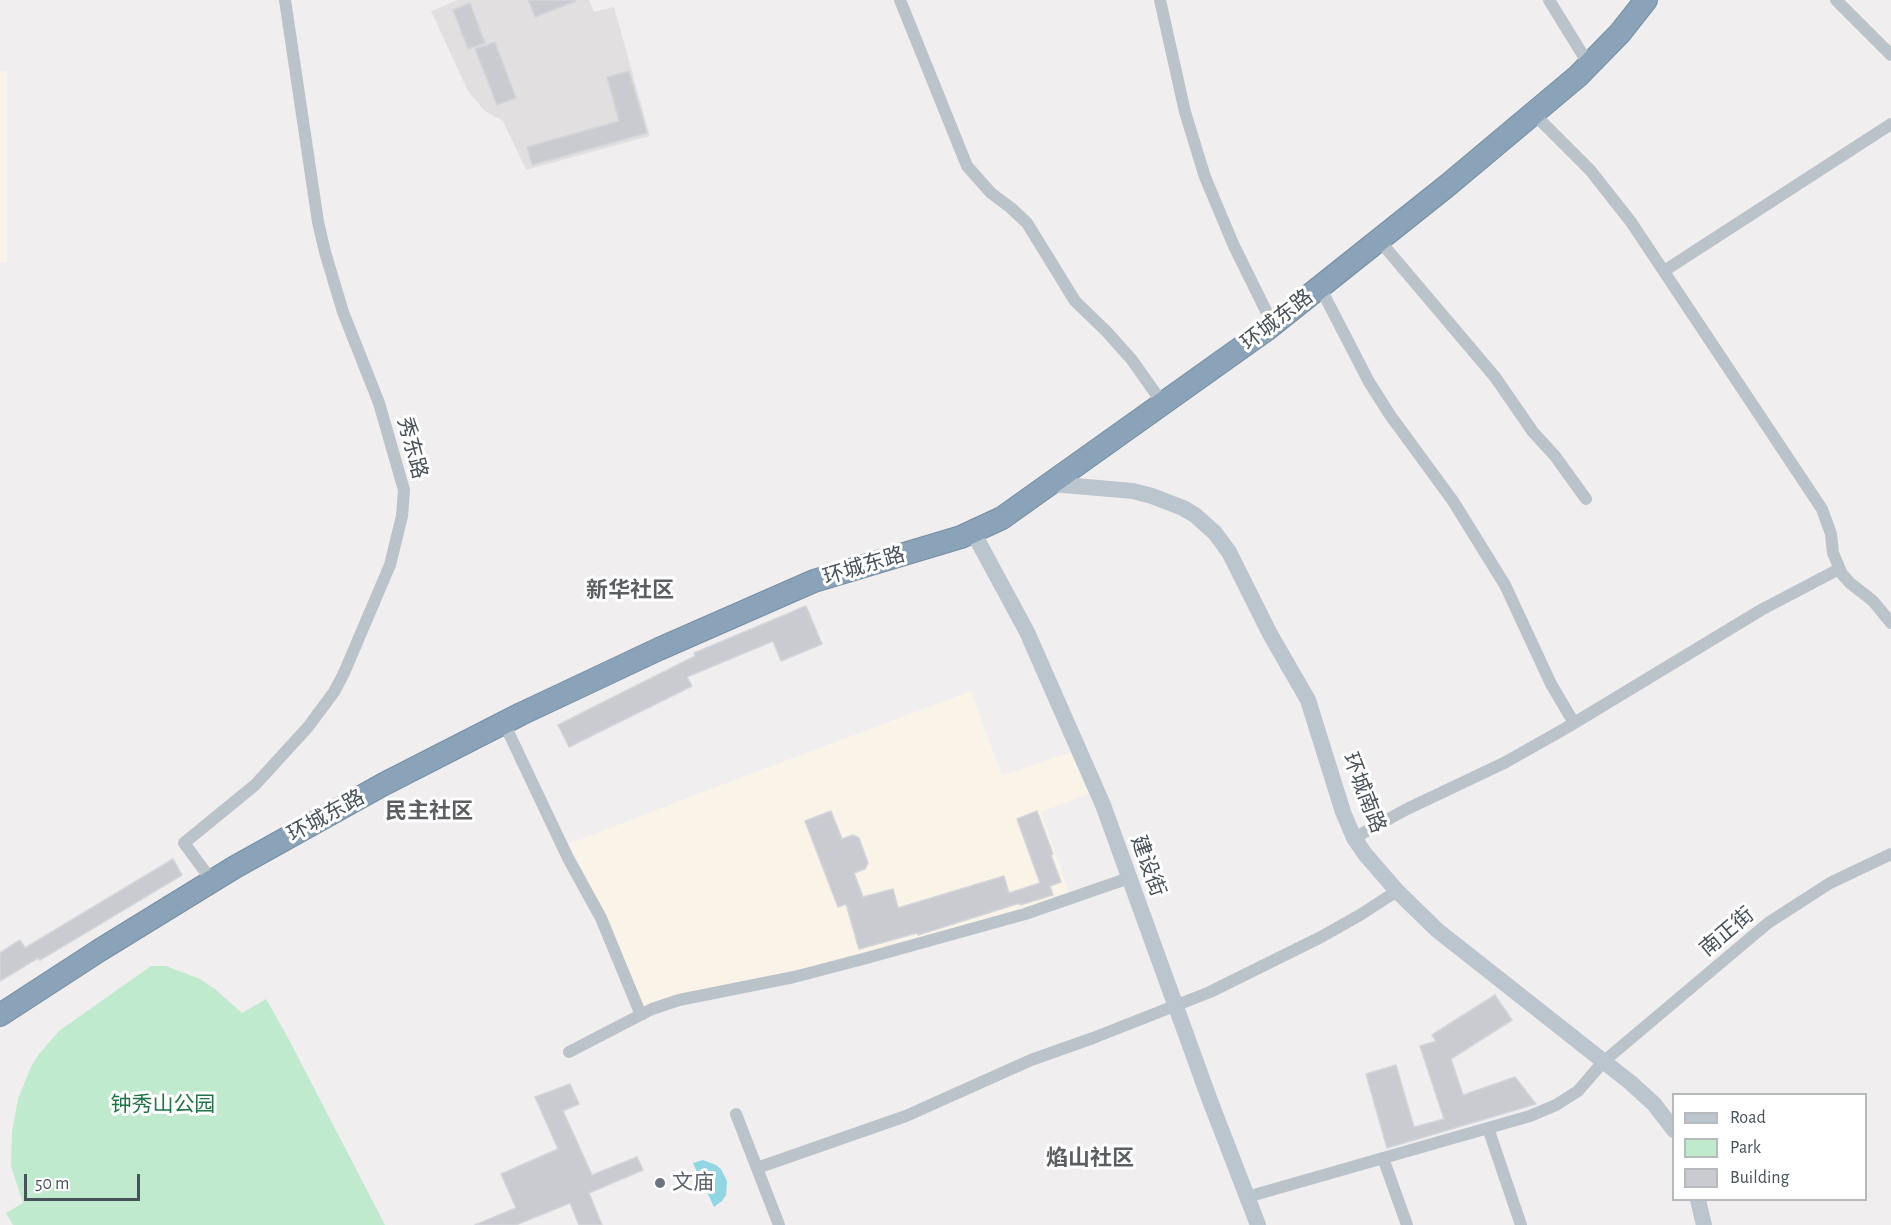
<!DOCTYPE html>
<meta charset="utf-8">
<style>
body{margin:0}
#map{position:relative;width:1891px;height:1225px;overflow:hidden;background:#f0eeee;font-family:"Alegreya Sans",sans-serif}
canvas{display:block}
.legend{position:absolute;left:1672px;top:1093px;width:195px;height:108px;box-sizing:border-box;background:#fff;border:2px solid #b6babd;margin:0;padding:8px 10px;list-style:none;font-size:18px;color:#485259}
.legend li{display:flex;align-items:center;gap:12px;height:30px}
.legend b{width:30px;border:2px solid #b6babd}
.scale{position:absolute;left:24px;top:1174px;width:116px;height:27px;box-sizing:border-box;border:3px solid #485259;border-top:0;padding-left:8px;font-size:18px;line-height:21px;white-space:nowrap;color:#485259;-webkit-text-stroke:4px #fff;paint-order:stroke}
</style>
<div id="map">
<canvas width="1891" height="1225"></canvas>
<ul class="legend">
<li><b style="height:8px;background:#bbc5ce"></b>Road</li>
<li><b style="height:16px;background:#c0eace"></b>Park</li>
<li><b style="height:16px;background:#c9cbd0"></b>Building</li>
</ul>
<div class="scale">50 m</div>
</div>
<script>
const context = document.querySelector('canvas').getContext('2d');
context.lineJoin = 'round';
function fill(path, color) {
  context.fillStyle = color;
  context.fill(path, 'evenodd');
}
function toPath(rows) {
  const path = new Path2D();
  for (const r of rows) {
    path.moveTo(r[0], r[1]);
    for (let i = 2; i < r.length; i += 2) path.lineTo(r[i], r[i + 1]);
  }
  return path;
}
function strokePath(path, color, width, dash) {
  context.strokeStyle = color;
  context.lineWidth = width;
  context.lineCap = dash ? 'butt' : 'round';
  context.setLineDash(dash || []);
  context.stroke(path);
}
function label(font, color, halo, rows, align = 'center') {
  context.font = font + ' "Alegreya Sans","Noto Sans SC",sans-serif';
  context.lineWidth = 6;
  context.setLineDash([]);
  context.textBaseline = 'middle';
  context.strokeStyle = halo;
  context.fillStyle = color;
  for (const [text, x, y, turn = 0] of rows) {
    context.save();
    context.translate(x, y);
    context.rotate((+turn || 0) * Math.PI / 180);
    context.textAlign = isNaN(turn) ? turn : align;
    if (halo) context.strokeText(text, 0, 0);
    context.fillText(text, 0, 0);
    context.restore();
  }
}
const commercial = toPath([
 [0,71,7,71,7,262,0,262],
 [971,691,1002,776,1073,751,1090,793,1041,812,1070,895,825,966,733,983,642,1010,601,908,569,844,692,796]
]);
const education = toPath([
 [458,0,589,0,594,12,614,7,650,136,526,170,503,121,485,111,468,91,431,11]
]);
const green = toPath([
 [151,966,166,966,200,979,215,989,242,1013,266,999,286,1034,385,1225,13,1225,6,1213,23,1203,11,1166,12,1132,18,1099,31,1067,39,1054,59,1031]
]);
const water = toPath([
 [703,1160,716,1165,721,1169,727,1181,726,1195,722,1201,714,1207,693,1163]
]);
const building = toPath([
 [528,0,575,0,576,1,535,17,528,0],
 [470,3,485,43,468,49,453,10,470,3],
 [495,42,516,98,497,105,475,49,495,42],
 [629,71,647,133,532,165,527,147,619,121,607,77,629,71],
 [806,606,822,644,781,661,773,641,687,677,692,686,569,747,558,725,695,656,694,653,806,606],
 [831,811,842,839,853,835,859,838,868,863,865,869,854,873,863,897,893,889,898,908,1004,876,1009,893,1040,883,1017,819,1037,811,1053,854,1051,855,1061,882,1050,886,1053,895,1020,905,1020,903,918,935,917,933,859,949,846,904,838,907,805,821,831,811],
 [173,859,182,875,40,960,38,958,0,981,0,953,20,940,25,948,173,859],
 [1495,995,1512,1020,1451,1059,1463,1095,1515,1077,1536,1104,1387,1148,1366,1074,1396,1065,1414,1127,1444,1119,1420,1046,1436,1041,1432,1035,1495,995],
 [570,1084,579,1104,563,1111,592,1175,637,1157,643,1170,589,1193,602,1225,579,1225,570,1203,516,1225,475,1225,516,1208,501,1174,558,1149,535,1097,570,1084]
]);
const street = toPath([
 [900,0,967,166,991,193,1011,208,1027,223,1075,301,1107,332,1132,360,1163,404],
 [1160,0,1185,112,1205,177,1234,246,1273,325],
 [1549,0,1589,65],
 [1836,0,1891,55],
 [1533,113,1590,170,1631,222,1822,509,1831,534,1833,553,1842,574,1850,583,1873,601,1891,623],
 [1379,240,1495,377,1533,432,1555,456,1586,499],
 [1664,271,1891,124],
 [1320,287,1369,382,1390,415,1453,501,1505,585,1551,684,1574,723],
 [504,723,568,858,601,918,641,1015],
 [1354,838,1407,809,1504,763,1566,728,1761,610,1839,569],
 [212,881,184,843,255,785,308,727,334,692,344,673,390,565,402,516,404,490,379,403,343,312,325,252,318,222,285,0],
 [569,1052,652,1009,679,1000,794,977,863,959,1025,914,1129,878],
 [736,1114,779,1225],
 [1488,1128,1521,1225],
 [1383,1158,1407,1225],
 [757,1168,906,1116,1031,1060,1093,1038,1210,992,1321,937,1360,915,1397,891],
 [1247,1197,1530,1116,1556,1105,1578,1091,1603,1062,1768,923,1830,883,1891,854]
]);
const secondary = toPath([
 [1052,484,1133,491,1152,496,1183,508,1195,515,1215,533,1229,552,1270,634,1308,700,1343,812,1354,838,1365,854,1397,891,1437,930,1631,1083,1654,1104,1674,1130],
 [973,532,1027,632,1103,805,1209,1098,1258,1225],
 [1698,1200,1704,1225]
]);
const highway = toPath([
 [0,1015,100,950,235,867,384,784,521,714,659,649,814,581,961,537,1002,518,1266,330,1448,185,1578,76,1620,33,1646,0]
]);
const markers = [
 [660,1183,6,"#6b7280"]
];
const streetNames = [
 ["环城东路",1277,320,-38],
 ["秀东路",412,448,75],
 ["环城东路",864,566,-17],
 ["环城南路",1364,793,69],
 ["环城东路",326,816,-29],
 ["建设街",1148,866,70],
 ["南正街",1727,932,-40]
];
const parkNames = [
 ["钟秀山公园",163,1105]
];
const worshipNames = [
 ["文庙",672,1183]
];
const neighbourhoodNames = [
 ["新华社区",630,590],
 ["民主社区",429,811],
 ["焰山社区",1090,1158]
];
fill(commercial, '#faf4e8');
fill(education, '#e1dfdf');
fill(green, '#c0eace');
fill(water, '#91d7e3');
fill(building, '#c9cbd0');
strokePath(building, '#d2d5d9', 1.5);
strokePath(highway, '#758ea4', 24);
strokePath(street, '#bac3c9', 12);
strokePath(secondary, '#bbc5ce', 16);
strokePath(highway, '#8aa3b8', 22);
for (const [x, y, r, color] of markers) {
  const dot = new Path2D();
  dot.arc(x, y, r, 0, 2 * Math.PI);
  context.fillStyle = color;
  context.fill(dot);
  strokePath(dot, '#fff', 2);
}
label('21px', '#485259', '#fff', streetNames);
label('21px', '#1f7445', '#fff', parkNames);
label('21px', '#5b616d', '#fff', worshipNames, 'left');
label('bold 22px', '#5b5f62', '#fff', neighbourhoodNames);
</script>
